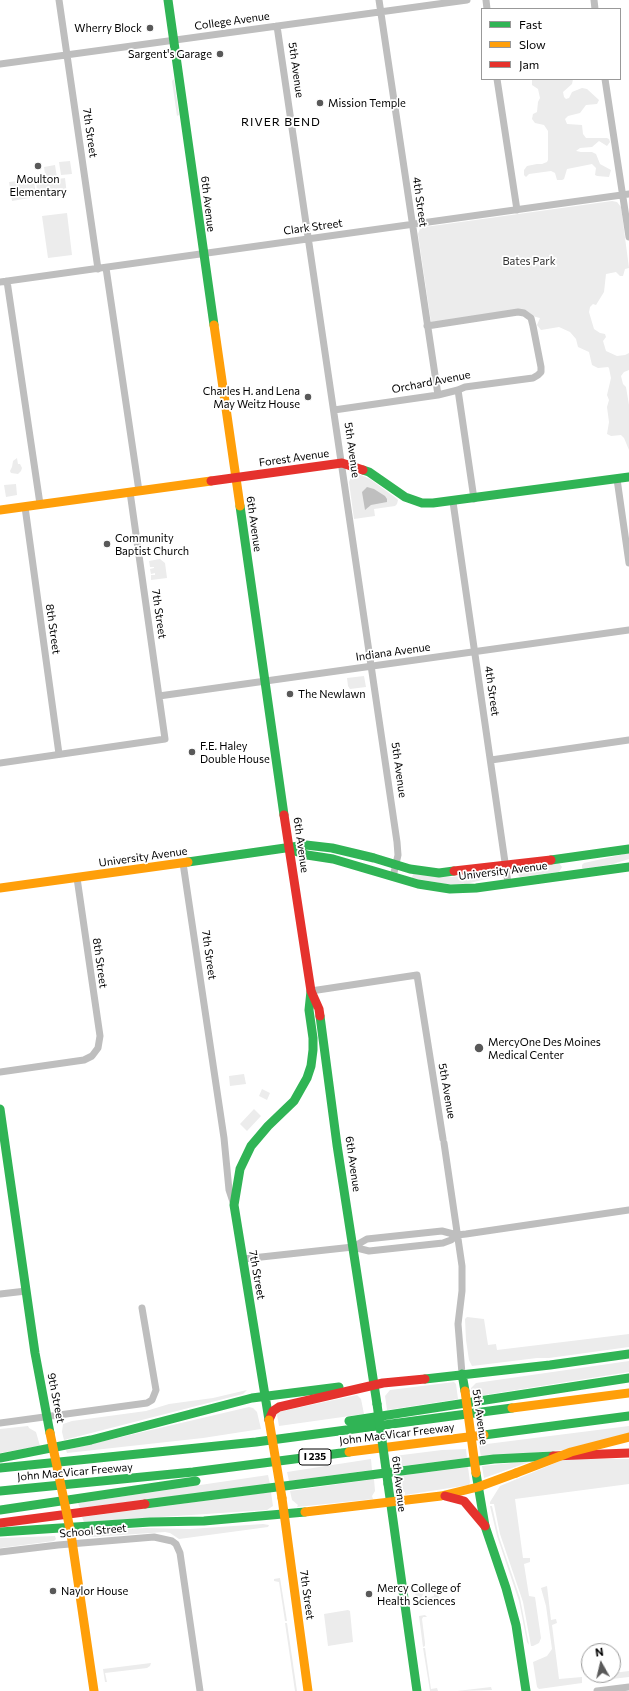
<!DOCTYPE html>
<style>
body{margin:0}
#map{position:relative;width:629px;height:1691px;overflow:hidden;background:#fff;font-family:Commissioner,sans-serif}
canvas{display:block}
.legend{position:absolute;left:481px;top:8px;width:140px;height:72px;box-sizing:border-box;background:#fff;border:1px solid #999;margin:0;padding:5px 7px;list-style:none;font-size:12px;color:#000}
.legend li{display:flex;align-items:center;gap:8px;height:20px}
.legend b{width:20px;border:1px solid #999}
.north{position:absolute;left:581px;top:1643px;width:40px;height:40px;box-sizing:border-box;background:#fff;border:1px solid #999;border-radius:50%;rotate:352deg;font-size:11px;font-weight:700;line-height:16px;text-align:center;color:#000}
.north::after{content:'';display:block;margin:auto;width:14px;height:18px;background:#595959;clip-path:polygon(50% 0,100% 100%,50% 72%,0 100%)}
</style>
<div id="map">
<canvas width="629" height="1691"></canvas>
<ul class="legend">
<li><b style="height:5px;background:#30b455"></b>Fast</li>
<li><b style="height:5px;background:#ff9f0a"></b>Slow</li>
<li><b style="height:5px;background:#e5322d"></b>Jam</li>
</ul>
<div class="north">N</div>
</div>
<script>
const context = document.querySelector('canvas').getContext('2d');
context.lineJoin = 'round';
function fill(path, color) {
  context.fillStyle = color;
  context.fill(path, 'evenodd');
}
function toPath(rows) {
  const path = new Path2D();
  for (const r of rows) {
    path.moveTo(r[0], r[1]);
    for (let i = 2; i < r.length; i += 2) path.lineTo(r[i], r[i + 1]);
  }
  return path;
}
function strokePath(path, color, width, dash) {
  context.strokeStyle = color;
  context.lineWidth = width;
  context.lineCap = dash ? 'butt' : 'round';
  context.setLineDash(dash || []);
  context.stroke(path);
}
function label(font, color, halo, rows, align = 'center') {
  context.font = font + ' Commissioner,sans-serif';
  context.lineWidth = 3.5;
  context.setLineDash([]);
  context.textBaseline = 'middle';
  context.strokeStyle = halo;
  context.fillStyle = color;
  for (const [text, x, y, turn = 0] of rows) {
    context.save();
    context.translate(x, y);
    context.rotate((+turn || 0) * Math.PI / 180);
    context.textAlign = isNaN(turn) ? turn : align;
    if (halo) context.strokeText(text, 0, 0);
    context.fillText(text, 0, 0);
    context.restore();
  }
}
const green = toPath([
 [174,79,179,115,177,116,172,81],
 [532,79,573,79,572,84,563,92,564,97,566,99,569,98,572,92,582,88,587,89,599,100,597,104,586,105,580,113,568,116,565,119,567,124,582,125,583,134,586,138,607,138,609,139,610,142,607,146,599,141,592,147,580,148,576,151,581,152,592,152,596,154,600,164,611,170,609,177,597,176,595,175,596,168,592,164,567,169,564,179,562,180,557,180,555,173,551,171,529,174,526,177,524,175,524,170,527,166,537,164,542,164,547,162,548,160,548,131,544,125,535,123,532,119,533,114,537,112,538,102,540,98,538,89,532,85],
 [70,161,72,174,61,175,59,162],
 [55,165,57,178,46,180,44,167],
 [65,178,67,195,38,198,36,182],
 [34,179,36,197,12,201,9,182],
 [612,201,617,202,621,207,629,268,625,269,623,276,620,276,616,272,606,274,604,292,596,305,593,304,590,307,589,312,594,329,600,333,605,334,606,337,603,341,606,351,617,356,625,355,629,353,629,370,624,372,621,376,623,384,626,387,629,405,629,450,624,438,621,435,611,436,607,434,609,422,607,407,609,400,607,395,611,378,609,368,608,367,598,368,592,365,589,352,578,347,576,339,570,332,559,327,541,330,537,325,540,318,532,316,531,314,431,322,418,234,420,229,425,227],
 [67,213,72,255,48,258,42,216],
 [17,458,18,464,20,464,22,468,21,471,18,474,11,473,10,471,12,467,13,461],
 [356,473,370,479,396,498,398,500,397,504,395,506,374,509,375,516,354,519,349,482,352,475],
 [16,484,17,495,6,497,4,485],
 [160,559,165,563,167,578,151,580,151,575,155,575,155,573,151,574,150,569,154,568,154,567,150,567,149,561],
 [364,676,366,687,350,689,348,686,347,678],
 [629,853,629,859,613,864,584,869,582,868,582,865,584,863],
 [559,863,562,867,559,872,520,877,517,874,519,869],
 [495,872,497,874,494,877,466,884,446,884,412,878,413,874,452,877],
 [244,1074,246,1084,230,1086,229,1076],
 [262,1089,270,1093,267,1100,259,1096],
 [254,1109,261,1116,247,1131,240,1124],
 [467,1317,484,1319,488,1345,496,1344,497,1350,629,1334,629,1347,549,1358,537,1358,472,1366,469,1360,466,1340,465,1319],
 [629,1361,629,1372,472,1397,471,1388,476,1383],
 [454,1382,456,1384,458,1399,387,1410,385,1396,390,1390],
 [247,1390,243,1394,64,1440,62,1432,63,1424,72,1421,146,1411,169,1404,213,1398],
 [357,1395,361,1399,364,1414,279,1426,277,1415,278,1412],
 [249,1407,253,1408,257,1412,261,1429,203,1438,67,1453,66,1450],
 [28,1426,29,1428,36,1432,40,1446,0,1453,0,1429],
 [629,1426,629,1433,564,1450,481,1457,479,1445],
 [466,1449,467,1458,395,1467,394,1456,442,1450],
 [371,1459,372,1470,289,1481,287,1472],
 [565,1459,629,1459,629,1484,515,1499,523,1558,530,1558,530,1562,524,1564,529,1596,535,1597,541,1638,539,1643,533,1646,531,1646,523,1602,500,1534,494,1504,490,1504,490,1502,500,1486],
 [532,1461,484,1478,482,1466],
 [468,1467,470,1482,469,1485,405,1495,405,1492,400,1491,398,1486,397,1476],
 [268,1475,270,1484,80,1508,78,1503],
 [374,1479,375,1491,372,1496,373,1499,297,1507,298,1505,292,1500,290,1491],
 [271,1492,273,1506,267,1510,84,1522,82,1517],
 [490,1506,492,1506,499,1537,520,1598,529,1645,527,1642,519,1601,497,1536],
 [263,1524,269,1525,268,1527,179,1539,170,1533,165,1532,92,1537,88,1536,87,1531,146,1528,190,1529],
 [55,1536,56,1539,54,1541,0,1548,0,1538],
 [280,1578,287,1621,285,1621,279,1582,274,1581,274,1579],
 [547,1586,551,1620,556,1619,557,1623,552,1625,559,1679,582,1677,582,1683,539,1689,537,1687,533,1662,547,1656,552,1649,546,1606,541,1588],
 [433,1587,437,1587,440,1603,435,1604,434,1598,425,1599,425,1598,434,1596],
 [424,1592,419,1604,417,1604,415,1593],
 [348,1610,350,1611,353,1642,328,1646,324,1614],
 [425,1615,427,1617,423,1617,422,1619,425,1643,425,1646,423,1647,419,1616],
 [285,1623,287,1623,297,1691,295,1691],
 [423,1648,425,1648,431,1689,437,1688,438,1691,430,1691],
 [151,1663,150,1666,147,1668,105,1673,107,1682,105,1682,103,1669],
 [629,1671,629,1677,603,1680,602,1675,613,1675,613,1673],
 [491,1687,492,1690,457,1691]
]);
const water = toPath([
 [367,487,374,489,385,496,387,499,387,502,371,505,365,510,362,492]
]);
const street = toPath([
 [59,0,98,269],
 [379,0,438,395],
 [486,0,487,9],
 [594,0,595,9],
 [277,26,397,842,398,855,393,877],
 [0,64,467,0],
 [497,79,517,210],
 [605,79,629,237],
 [106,268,139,491],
 [7,281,40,504],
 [0,282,629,194],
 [458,390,474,499],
 [334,410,438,395,458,390,465,387,533,378,538,375,541,372,541,367,533,326,531,318,524,313,518,312,427,326],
 [617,479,629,563],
 [453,502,508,883],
 [25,507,59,754],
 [159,696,629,630],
 [491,760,629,740],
 [0,763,165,739,130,492],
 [183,863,224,1138,229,1190,234,1205],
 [311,991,417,975,443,1139],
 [0,1072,84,1060,92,1056,98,1048,100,1036,77,878],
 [444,1143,462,1266,462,1291,458,1324,462,1374],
 [353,1247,367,1239,442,1231,457,1235,466,1234,629,1210],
 [243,1259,353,1247,369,1251,443,1243,451,1240,457,1235],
 [0,1294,26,1291],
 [0,1423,147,1403,152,1400,156,1390,142,1308],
 [0,1552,58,1545,154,1537,172,1541,176,1544,180,1553,200,1691],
 [597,1691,629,1687]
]);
const fast = toPath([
 [168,0,214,325],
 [363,470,369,472,405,497,422,503,433,503,629,477],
 [240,506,284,815],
 [289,849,307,855,333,859,418,884,450,889,476,888,629,867],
 [551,860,629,849],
 [188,862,306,845,332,848,374,858,410,869,439,873,454,871],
 [320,1016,337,1145,377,1404],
 [0,1109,35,1353,50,1433],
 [462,1374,465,1391],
 [425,1379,550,1365,629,1354],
 [269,1420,234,1205,240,1169,251,1146,268,1126,294,1101,307,1078,311,1066,313,1050,313,1038,309,1010,311,991],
 [349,1421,629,1378],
 [484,1435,629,1416],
 [0,1458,91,1440,252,1398,339,1387],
 [0,1468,256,1442,512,1408],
 [476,1473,485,1526,506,1588,516,1625,526,1691],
 [388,1484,417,1691],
 [0,1491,193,1472,349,1452],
 [145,1504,494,1459,553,1456],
 [0,1510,196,1481],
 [0,1532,150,1522,204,1521,305,1512]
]);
const slow = toPath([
 [214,325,240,506],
 [0,510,211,481],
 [0,888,188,862],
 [512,1408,629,1393],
 [349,1452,484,1435],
 [282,1498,308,1691],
 [305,1512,441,1496,478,1487,516,1473],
 [71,1534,94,1691]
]);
const jam = toPath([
 [211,481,342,463,363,470],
 [284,815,311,991,319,1009,320,1016],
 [454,871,551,860],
 [269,1420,273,1411,279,1407,383,1383,425,1379],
 [553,1456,629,1453],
 [445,1496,464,1501,485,1526],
 [0,1523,145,1504]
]);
const fastBridge = toPath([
 [377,1404,388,1484]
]);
const slowBridge = toPath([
 [465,1391,476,1473],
 [269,1420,282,1498],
 [50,1433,71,1534],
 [516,1473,571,1452,629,1437]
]);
const markers = [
 [150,28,4,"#595959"],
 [220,54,4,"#595959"],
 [320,103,4,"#595959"],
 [38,166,4,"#595959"],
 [308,397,4,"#595959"],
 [107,544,4,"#595959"],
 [290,694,4,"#595959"],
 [192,752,4,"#595959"],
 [479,1048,5,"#595959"],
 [53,1591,4,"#595959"],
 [369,1594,4,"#595959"]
];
const shields = [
 [315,1457,32]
];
const shieldNames = [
 ["I 235",315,1457]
];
const streetNames = [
 ["College Avenue",232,21,-8],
 ["5th Avenue",296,70,82],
 ["7th Street",90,133,82],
 ["4th Street",420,202,82],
 ["6th Avenue",208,204,83],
 ["Clark Street",313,227,-8],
 ["Orchard Avenue",431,382,-11],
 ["5th Avenue",352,450,82],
 ["Forest Avenue",294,458,-8],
 ["6th Avenue",254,524,82],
 ["7th Street",159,614,82],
 ["8th Street",53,629,82],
 ["Indiana Avenue",393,652,-8],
 ["4th Street",492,691,82],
 ["5th Avenue",399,770,82],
 ["6th Avenue",301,845,82],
 ["University Avenue",143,857,-8],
 ["University Avenue",503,871,-7],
 ["7th Street",209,955,82],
 ["8th Street",100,963,82],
 ["5th Avenue",447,1091,80],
 ["6th Avenue",353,1164,82],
 ["7th Street",257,1275,80],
 ["9th Street",56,1398,79],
 ["5th Avenue",480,1417,82],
 ["John MacVicar Freeway",397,1434,-7],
 ["John MacVicar Freeway",75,1472,-5],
 ["6th Avenue",399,1484,83],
 ["School Street",93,1531,-5],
 ["7th Street",307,1595,82]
];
const poiNames = [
 ["Wherry Block",142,28,"right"],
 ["Sargent's Garage",212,54,"right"],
 ["Mission Temple",328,103],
 ["Moulton",38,179,"center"],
 ["Elementary",38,192,"center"],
 ["Charles H. and Lena",300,391,"right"],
 ["May Weitz House",300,404,"right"],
 ["Community",115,538],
 ["Baptist Church",115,551],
 ["The Newlawn",298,694],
 ["F.E. Haley",200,746],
 ["Double House",200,759],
 ["MercyOne Des Moines",488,1042],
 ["Medical Center",488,1055],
 ["Mercy College of",377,1588],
 ["Health Sciences",377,1601],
 ["Naylor House",61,1591]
];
const parkNames = [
 ["Bates Park",529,261]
];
const neighbourhoodNames = [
 ["RIVER BEND",281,122]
];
fill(green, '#ececec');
fill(water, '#bfbfbf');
strokePath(street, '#bebebe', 7);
strokePath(fast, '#30b455', 9);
strokePath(slow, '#ff9f0a', 9);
strokePath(jam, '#e5322d', 9);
strokePath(fastBridge, '#30b455', 9);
strokePath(slowBridge, '#ff9f0a', 9);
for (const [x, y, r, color] of markers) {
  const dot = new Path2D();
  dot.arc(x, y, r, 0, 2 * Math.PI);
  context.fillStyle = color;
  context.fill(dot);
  strokePath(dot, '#fff', 1.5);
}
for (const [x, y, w] of shields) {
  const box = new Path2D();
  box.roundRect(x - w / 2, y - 8, w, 16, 3);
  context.fillStyle = '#fff';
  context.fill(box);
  strokePath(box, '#000', 1);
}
label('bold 10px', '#000', null, shieldNames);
label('11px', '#000', '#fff', streetNames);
label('11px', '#000', '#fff', poiNames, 'left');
label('11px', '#333', '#fff', parkNames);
context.letterSpacing = '1px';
label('12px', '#000', '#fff', neighbourhoodNames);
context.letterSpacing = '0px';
</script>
